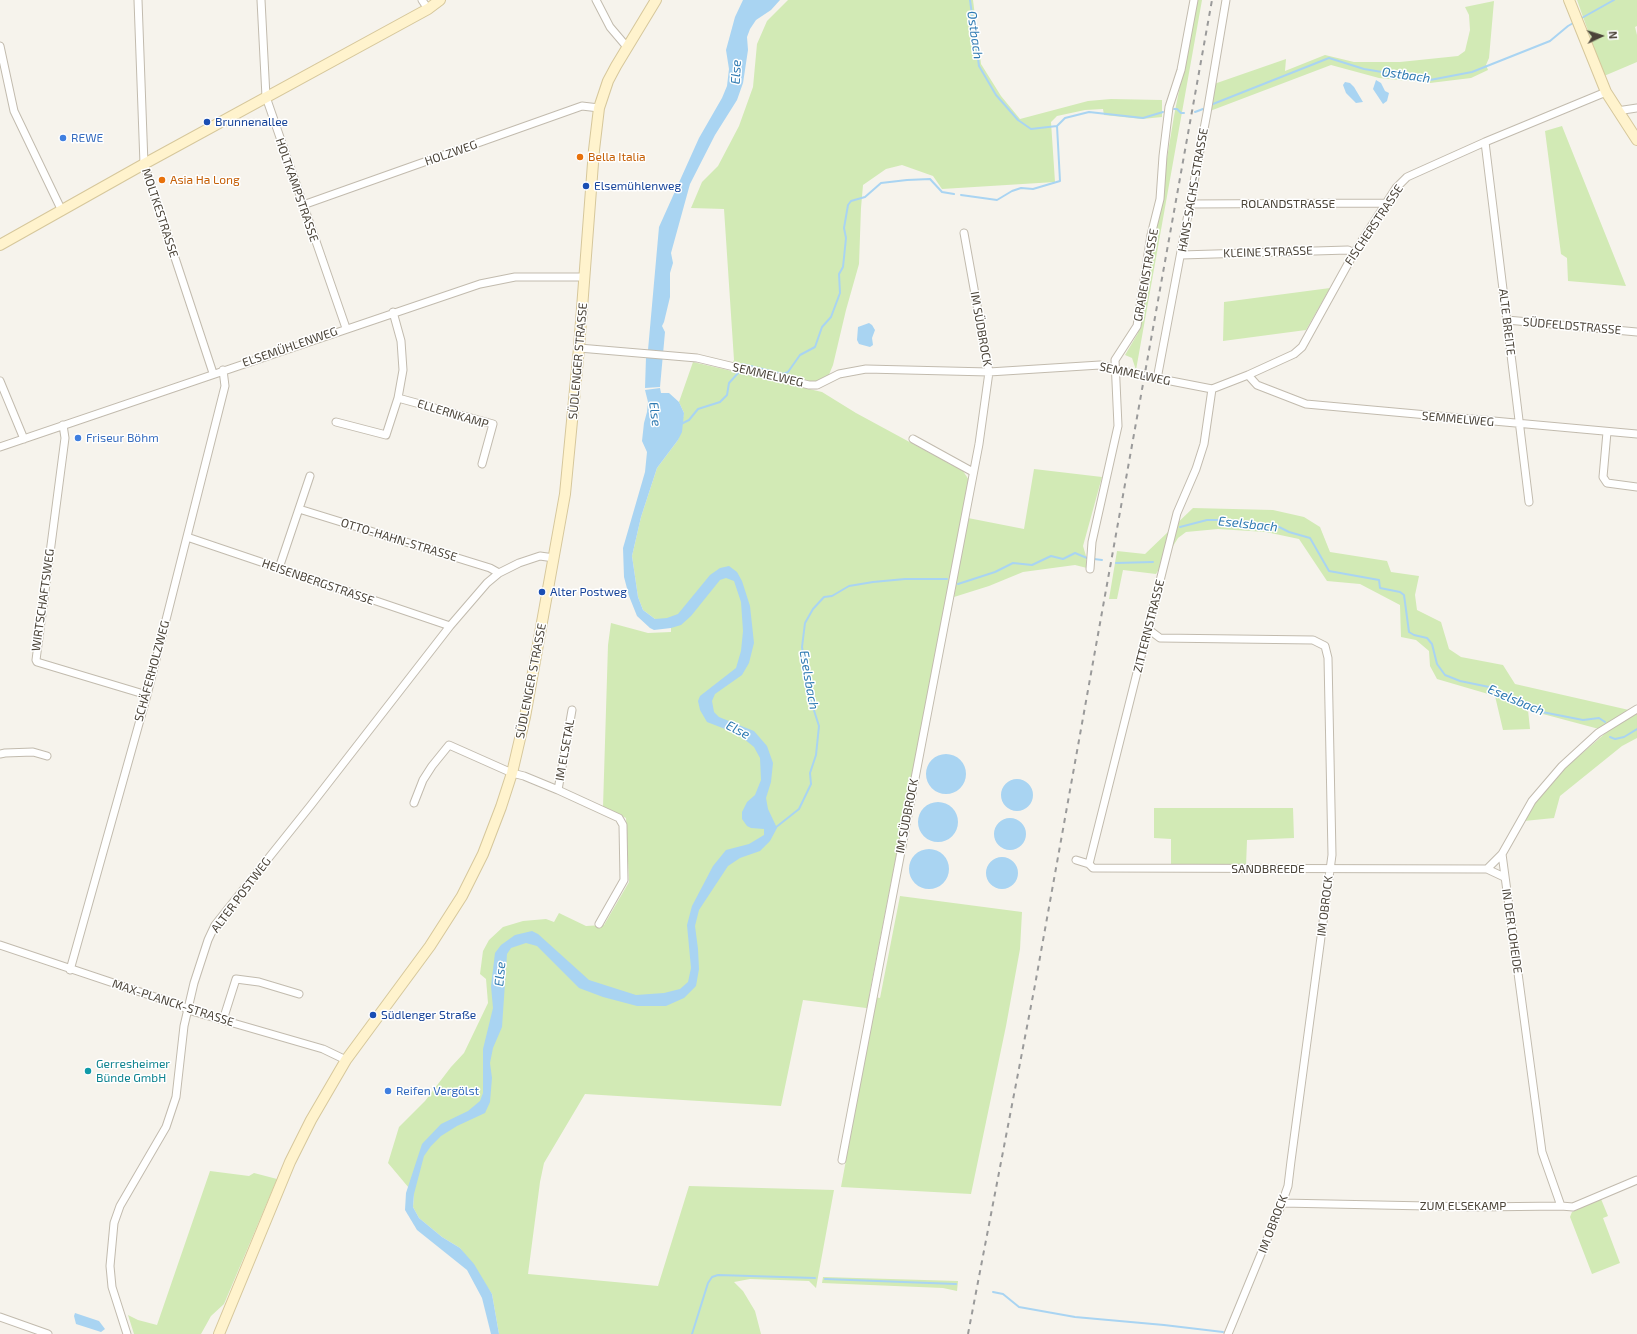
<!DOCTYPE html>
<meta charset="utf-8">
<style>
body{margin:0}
#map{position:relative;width:1637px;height:1334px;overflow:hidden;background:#f6f3ec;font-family:"Exo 2",sans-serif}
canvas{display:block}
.north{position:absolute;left:1581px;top:16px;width:40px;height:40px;-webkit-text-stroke:3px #fff;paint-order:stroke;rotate:86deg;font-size:11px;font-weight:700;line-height:16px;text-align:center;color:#4b4439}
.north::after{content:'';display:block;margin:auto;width:14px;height:18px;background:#4b4439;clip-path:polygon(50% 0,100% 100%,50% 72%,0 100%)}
</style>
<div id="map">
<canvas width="1637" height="1334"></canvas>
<div class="north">N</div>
</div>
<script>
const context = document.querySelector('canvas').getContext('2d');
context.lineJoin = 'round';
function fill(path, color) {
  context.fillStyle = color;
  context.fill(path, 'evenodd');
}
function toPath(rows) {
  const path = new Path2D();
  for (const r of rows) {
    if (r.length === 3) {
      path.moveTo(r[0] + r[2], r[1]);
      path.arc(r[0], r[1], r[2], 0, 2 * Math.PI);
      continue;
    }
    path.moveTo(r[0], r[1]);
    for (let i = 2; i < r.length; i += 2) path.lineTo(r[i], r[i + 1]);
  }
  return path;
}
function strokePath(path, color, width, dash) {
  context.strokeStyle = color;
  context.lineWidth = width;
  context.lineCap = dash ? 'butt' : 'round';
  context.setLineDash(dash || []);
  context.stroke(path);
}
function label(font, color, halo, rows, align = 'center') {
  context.font = font + ' "Exo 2",sans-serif';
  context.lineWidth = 3;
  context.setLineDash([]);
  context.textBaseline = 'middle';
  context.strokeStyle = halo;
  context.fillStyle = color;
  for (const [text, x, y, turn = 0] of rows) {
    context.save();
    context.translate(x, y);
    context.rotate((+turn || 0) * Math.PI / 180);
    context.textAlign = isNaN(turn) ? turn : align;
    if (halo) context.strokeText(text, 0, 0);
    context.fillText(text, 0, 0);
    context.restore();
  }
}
const green = toPath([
 [788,0,973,0,981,64,1001,96,1020,119,1088,101,1111,99,1162,100,1162,117,1142,119,1104,115,1103,109,1085,110,1057,116,1051,122,1055,182,942,189,933,176,902,165,886,169,863,185,861,208,859,264,846,310,833,365,828,377,818,381,807,382,732,364,734,360,724,209,691,208,702,182,718,166,739,126,753,87,757,44,767,21],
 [1197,0,1202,0,1136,370,1132,358,1125,355,1138,333,1174,116],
 [1577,0,1637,0,1637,26,1635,27,1637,35,1637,62,1604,76],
 [1494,1,1489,58,1486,65,1488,70,1471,78,1430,83,1379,78,1331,65,1210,111,1214,84,1286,59,1285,71,1325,55,1354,62,1400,62,1458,56,1465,51,1470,30,1469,15,1465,7],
 [1562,126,1626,286,1568,281,1567,258,1561,254,1545,131],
 [1330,288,1306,330,1223,341,1224,302],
 [693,362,822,392,856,413,963,471,969,480,869,996,880,998,900,896,1022,912,1020,949,1006,1026,971,1194,841,1187,874,1009,803,1000,781,1106,585,1094,544,1163,540,1182,528,1274,658,1286,689,1186,834,1190,816,1288,809,1281,750,1279,734,1282,743,1291,755,1311,761,1334,499,1334,492,1294,460,1248,442,1237,419,1218,413,1207,414,1194,388,1163,399,1127,425,1101,451,1067,464,1053,488,1003,486,979,480,974,483,951,489,940,503,927,523,921,546,919,554,922,559,913,586,926,604,925,629,882,626,818,603,807,608,645,611,623,648,633,671,632,671,628,655,619,643,610,638,597,632,556,641,517,657,468,678,440,684,413,679,402],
 [1034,469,1102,477,1083,546,1086,556,1087,568,1075,565,1023,572,989,586,954,597,968,518,1024,529],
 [1193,508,1273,510,1304,517,1320,527,1330,552,1387,561,1391,572,1419,576,1415,595,1417,610,1441,622,1449,649,1461,657,1503,665,1515,684,1629,710,1599,729,1528,710,1530,729,1503,730,1495,696,1437,679,1430,666,1429,651,1416,640,1401,637,1400,605,1360,584,1327,581,1299,539,1266,532,1218,529,1186,532,1178,538,1156,574,1123,570,1117,599,1109,599,1117,551,1145,554],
 [1637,713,1637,738,1622,746,1560,796,1554,818,1524,821,1534,804,1565,768,1608,731],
 [1154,808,1293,808,1294,838,1247,840,1246,867,1171,866,1171,839,1154,838],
 [210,1171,249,1176,254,1173,277,1179,224,1304,211,1316,201,1334,134,1334,128,1315,138,1320,157,1325],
 [1601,1199,1608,1216,1603,1218,1620,1263,1592,1274,1570,1217,1572,1212],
 [823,1277,958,1281,957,1291,943,1288,822,1283]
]);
const water = toPath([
 [743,0,780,0,771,10,756,20,750,29,747,37,748,50,743,83,737,100,715,135,690,184,671,253,673,263,670,273,670,297,664,322,662,326,665,332,660,387,645,388,646,357,648,350,659,227,699,138,722,98,727,86,729,69,726,50,735,17],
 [1376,80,1381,83,1385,91,1389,93,1387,101,1383,104,1373,89],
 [1345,82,1350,83,1354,87,1363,102,1356,103,1346,93,1343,85],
 [869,323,872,325,875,330,872,338,873,345,870,347,859,344,857,340,858,327],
 [660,388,661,393,669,393,679,402,684,413,682,432,678,440,657,468,641,517,632,556,638,597,643,610,655,619,667,618,678,614,710,575,720,568,729,566,737,572,742,581,750,606,754,643,749,663,742,675,715,694,712,701,714,712,719,717,754,731,767,746,773,763,771,782,766,798,768,809,777,828,770,841,760,851,740,858,728,866,699,910,695,926,698,949,699,969,696,986,684,998,666,1006,637,1006,603,997,579,988,537,946,526,943,511,948,507,954,502,1027,493,1048,490,1063,492,1078,490,1102,485,1113,457,1126,441,1136,431,1146,424,1156,414,1194,413,1207,419,1218,442,1237,460,1248,474,1264,492,1294,499,1334,491,1334,482,1298,467,1270,417,1230,405,1210,406,1193,422,1144,441,1124,468,1111,480,1101,483,1093,483,1049,493,1008,491,986,495,953,501,945,515,935,532,931,538,934,589,980,636,995,664,993,680,989,688,982,691,968,687,925,692,906,713,866,726,850,749,844,764,835,764,829,751,828,747,826,742,819,742,812,747,802,755,795,761,780,760,758,754,747,738,734,707,722,700,710,698,701,700,696,736,668,741,651,743,631,741,602,734,581,726,578,720,580,691,616,681,625,671,628,654,630,650,628,637,616,629,596,624,577,623,548,645,472,647,452,642,441,644,423,647,412,648,402,645,390],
 [946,774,20],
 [1017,795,16],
 [938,822,20],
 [1010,834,16],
 [929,869,20],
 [1002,873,16],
 [75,1313,99,1321,105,1329,101,1332,76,1324,74,1316]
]);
const stream = toPath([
 [970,0,979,66,996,95,1018,120,1031,129,1057,126,1065,118,1089,112,1143,118,1163,112],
 [1580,19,1614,0],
 [1213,104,1329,58,1364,69,1430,80,1472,72,1550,41,1568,26,1575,22],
 [1174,109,1177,109,1181,113,1184,113],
 [1195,112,1203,109],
 [961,195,997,200,1012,191,1021,188,1033,189,1060,181,1057,126],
 [742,364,783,374,788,372,800,355,815,347,822,327,831,317,840,293,839,274,843,267,846,238,844,228,848,205,851,201,865,197,881,183,907,180,930,179,942,192,954,194],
 [681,424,689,420,698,409,720,402,727,395,729,383,739,372],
 [1180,527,1207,520,1232,520,1254,526,1279,527,1289,532,1310,538,1329,571,1379,580,1380,588,1400,592,1404,595,1409,632,1414,635,1427,638,1432,644,1437,664,1445,675,1460,681,1494,688,1542,712,1583,720,1599,718,1605,722],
 [1094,559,1102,560],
 [1116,563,1153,562],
 [958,584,995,572,1013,563,1032,565,1051,556,1063,559,1075,553,1087,558],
 [1610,737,1615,739,1624,737,1637,729],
 [775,828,799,809,811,784,810,773,816,755,819,726,810,698,802,647,805,623,813,609,824,597,832,596,849,586,873,582,905,579,947,579],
 [825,1279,956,1284],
 [993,1292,1003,1294,1019,1307,1075,1317,1164,1325,1223,1332],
 [692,1334,708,1283,712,1277,718,1275,815,1278]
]);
const street = toPath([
 [138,0,144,164,213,373],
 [261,0,266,97,346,328],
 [422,0,428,9],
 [596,0,610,27,627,47],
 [0,46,14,111,62,211],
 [1617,111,1637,108],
 [1485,142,1529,502],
 [1190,204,1386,203],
 [303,205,582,106,599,108],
 [1181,255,1348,250,1354,253],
 [1507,320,1637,332],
 [579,348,697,358,809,385,817,385,839,374,866,369,989,372,1100,365,1140,375,1212,389,1248,375,1294,354,1302,347,1354,253,1396,188,1407,177,1485,142,1606,92],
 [1248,375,1257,385,1306,404,1637,434],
 [1157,379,1207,113,1226,0],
 [0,381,24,439],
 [398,398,493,424,482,464],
 [336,422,386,435,398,398,403,370,401,341,393,312],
 [63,425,65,438,36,660,37,662,147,695],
 [1607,432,1603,477,1607,483,1637,487],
 [913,439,973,472],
 [0,447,480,284,515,277,585,277],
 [299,509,490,568,499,573],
 [187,537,450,626],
 [279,568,310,476],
 [1090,569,1092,542,1118,426,1115,360,1137,326,1151,235,1160,199,1163,156,1169,107,1181,70,1194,0],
 [1148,629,1160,638,1313,640,1325,646,1328,658,1332,855,1291,1161,1288,1186,1282,1203,1228,1334],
 [0,754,5,753,33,752,47,756],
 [558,790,572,710],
 [414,803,423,780,432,766,449,745,512,773,524,776,558,790,619,818,623,825,624,880,599,924],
 [1502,854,1542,1152,1561,1206],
 [1076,860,1089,864,1093,868,1487,869,1504,877],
 [1089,864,1177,513,1196,469,1204,444,1212,389],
 [1487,869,1502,854,1532,801,1562,766,1598,733,1637,709],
 [0,945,182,1006,188,1010,323,1049,346,1060],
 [70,970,147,695,225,386,223,370],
 [223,1020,236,979,259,982,299,994],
 [842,1160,979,444,989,372,964,233],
 [1282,1203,1476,1207,1561,1206,1573,1207,1637,1180],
 [0,1317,48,1334],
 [127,1334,112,1287,110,1266,114,1223,120,1206,166,1127,176,1097,184,1026,194,983,208,940,215,925,311,805,450,626,487,583,499,573,519,563,540,556,554,558]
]);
const secondary = toPath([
 [1569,0,1606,92,1637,140],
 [0,245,144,164,428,9,440,0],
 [219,1334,290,1162,311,1120,346,1060,430,946,462,896,483,854,501,807,512,773,525,717,565,494,579,348,594,150,599,108,608,81,616,66,656,0]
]);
const rail = toPath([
 [968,1334,1035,985,1212,0]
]);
const markers = [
 [207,122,4,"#1a4fb4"],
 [63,138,4,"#3f7fe0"],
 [580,157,4,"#e8710a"],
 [162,180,4,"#e8710a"],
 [586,186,4,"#1a4fb4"],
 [78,438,4,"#3f7fe0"],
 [542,592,4,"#1a4fb4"],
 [373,1015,4,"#1a4fb4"],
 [88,1071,4,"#0f9aa8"],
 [388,1091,4,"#3f7fe0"]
];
const transitNames = [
 ["Brunnenallee",215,122],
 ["Elsemühlenweg",594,186],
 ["Alter Postweg",550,592],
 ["Südlenger Straße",381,1015]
];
const shopNames = [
 ["REWE",71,138],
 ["Friseur Böhm",86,438],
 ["Reifen Vergölst",396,1091]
];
const streetNames = [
 ["HOLZWEG",451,153,-19],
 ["HOLTKAMPSTRASSE",297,190,71],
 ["HANS-SACHS-STRASSE",1193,190,-80],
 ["ROLANDSTRASSE",1288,204],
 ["MOLTKESTRASSE",160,213,72],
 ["FISCHERSTRASSE",1374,225,-56],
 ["KLEINE STRASSE",1268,252,-2],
 ["GRABENSTRASSE",1146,275,-80],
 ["ALTE BREITE",1507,322,83],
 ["SÜDFELDSTRASSE",1572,326,5],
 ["IM SÜDBROCK",981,329,80],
 ["ELSEMÜHLENWEG",290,347,-19],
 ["SÜDLENGER STRASSE",578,361,-85],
 ["SEMMELWEG",1135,374,12],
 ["SEMMELWEG",768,375,13],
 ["ELLERNKAMP",453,414,17],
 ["SEMMELWEG",1458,419,5],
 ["OTTO-HAHN-STRASSE",399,540,17],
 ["HEISENBERGSTRASSE",318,582,19],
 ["WIRTSCHAFTSWEG",43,600,-82],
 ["ZITTERNSTRASSE",1149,626,-76],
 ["SCHÄFERHOLZWEG",152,671,-75],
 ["SÜDLENGER STRASSE",531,681,-79],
 ["IM ELSETAL",565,750,-80],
 ["IM SÜDBROCK",907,816,-79],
 ["SANDBREEDE",1268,869],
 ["ALTER POSTWEG",241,895,-53],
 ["IM OBROCK",1325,906,-83],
 ["IN DER LOHEIDE",1512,931,82],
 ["MAX-PLANCK-STRASSE",173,1003,18],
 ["ZUM ELSEKAMP",1463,1206],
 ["IM OBROCK",1273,1224,-69]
];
const foodNames = [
 ["Bella Italia",588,157],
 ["Asia Ha Long",170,180]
];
const cultureNames = [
 ["Gerresheimer",96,1064],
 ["Bünde GmbH",96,1078]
];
const waterNames = [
 ["Ostbach",975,35,82],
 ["Else",736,72,-87],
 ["Ostbach",1406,75,8],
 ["Else",655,414,82],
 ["Eselsbach",1248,524,6],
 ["Eselsbach",809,680,80],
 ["Eselsbach",1516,700,23],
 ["Else",738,730,27],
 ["Else",500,974,-85]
];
fill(green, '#d2eab5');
fill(water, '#a9d4f2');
strokePath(stream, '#a9d4f2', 2);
strokePath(street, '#c2bbae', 9);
strokePath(secondary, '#d6c79b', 12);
strokePath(street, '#fff', 7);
strokePath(secondary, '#fff3cd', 10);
strokePath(rail, '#9a9a9a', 2, [5, 5]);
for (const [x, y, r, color] of markers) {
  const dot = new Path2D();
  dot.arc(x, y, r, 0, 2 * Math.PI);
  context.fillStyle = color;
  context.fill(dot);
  strokePath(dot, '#fff', 1.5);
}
label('12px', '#164399', '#fff', transitNames, 'left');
label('12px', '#366cbe', '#fff', shopNames, 'left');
label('12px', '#4b4439', '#fff', streetNames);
label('12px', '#c56008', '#fff', foodNames, 'left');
label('12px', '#0d838f', '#fff', cultureNames, 'left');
label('italic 13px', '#2e7ab2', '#fff', waterNames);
</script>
